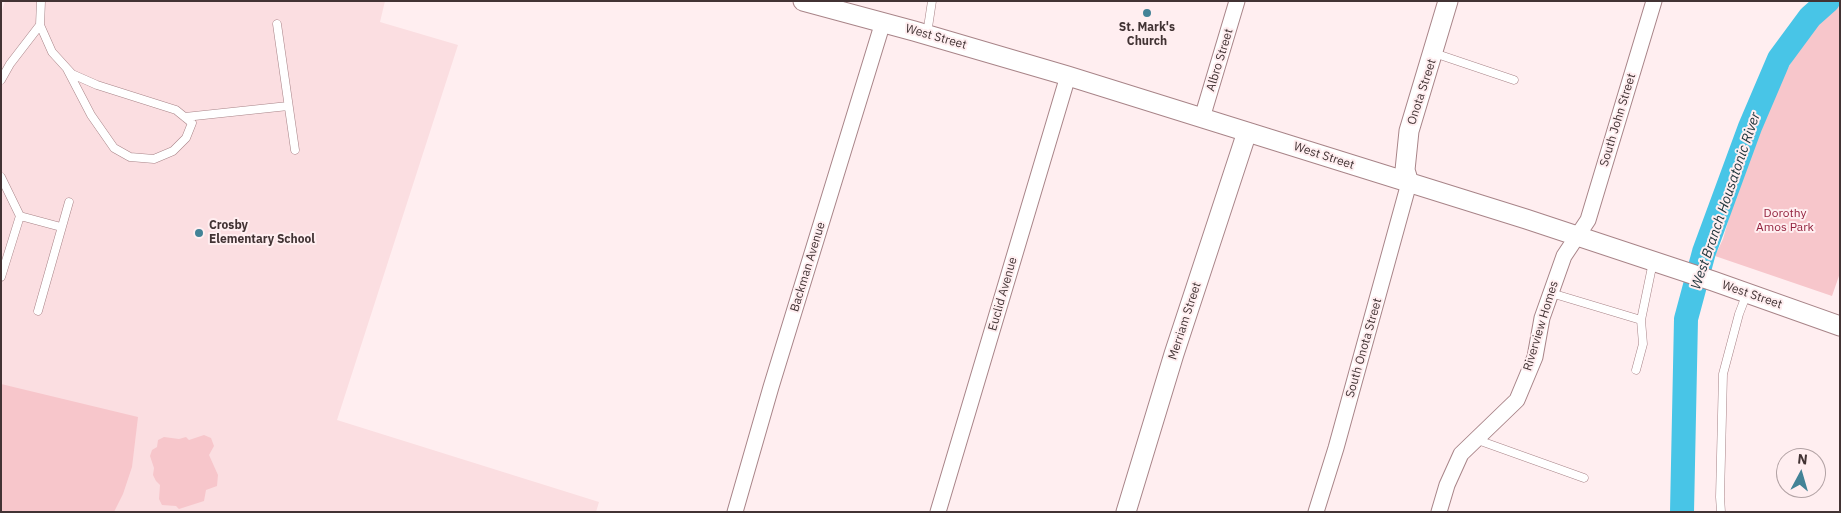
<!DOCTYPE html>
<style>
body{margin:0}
#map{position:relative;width:1841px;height:513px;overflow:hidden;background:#ffeef0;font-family:"IBM Plex Sans",sans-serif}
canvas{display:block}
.frame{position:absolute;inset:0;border:2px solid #423334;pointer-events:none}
.north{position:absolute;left:1776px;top:448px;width:50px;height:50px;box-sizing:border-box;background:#ffeef0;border:1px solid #b3a3a5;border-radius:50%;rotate:6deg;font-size:14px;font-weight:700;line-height:20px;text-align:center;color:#423334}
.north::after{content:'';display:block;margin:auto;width:18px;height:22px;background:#438397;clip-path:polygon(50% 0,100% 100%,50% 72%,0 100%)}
</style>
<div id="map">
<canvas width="1841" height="513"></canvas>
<div class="frame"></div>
<div class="north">N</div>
</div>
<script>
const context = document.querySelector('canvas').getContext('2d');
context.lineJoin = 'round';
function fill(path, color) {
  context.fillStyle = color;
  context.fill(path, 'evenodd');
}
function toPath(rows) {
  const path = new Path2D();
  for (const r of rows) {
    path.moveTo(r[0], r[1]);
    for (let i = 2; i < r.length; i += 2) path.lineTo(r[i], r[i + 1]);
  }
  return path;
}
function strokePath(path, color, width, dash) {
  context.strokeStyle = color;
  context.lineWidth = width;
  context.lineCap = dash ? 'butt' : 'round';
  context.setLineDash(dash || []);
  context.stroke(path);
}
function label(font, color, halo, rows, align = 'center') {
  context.font = font + ' "IBM Plex Sans",sans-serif';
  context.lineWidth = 4;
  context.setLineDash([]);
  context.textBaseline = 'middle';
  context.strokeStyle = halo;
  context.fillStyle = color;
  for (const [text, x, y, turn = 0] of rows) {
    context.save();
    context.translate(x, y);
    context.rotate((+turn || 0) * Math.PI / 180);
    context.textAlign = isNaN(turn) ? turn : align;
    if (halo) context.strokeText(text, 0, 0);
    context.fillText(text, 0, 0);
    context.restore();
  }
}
const built = toPath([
 [5,1,385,1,380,22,458,45,337,420,599,502,596,512,1,512,1,14]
]);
const green = toPath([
 [1838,1,1840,1,1840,273,1832,296,1715,256,1723,239,1733,204,1779,84,1805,38,1819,19],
 [1,384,138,417,132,467,123,494,114,512,1,512],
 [204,435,211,438,214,446,209,455,218,475,217,486,206,490,204,501,179,509,176,506,162,505,159,499,160,485,156,481,153,475,154,468,150,456,152,450,157,447,158,440,164,437,179,439,186,437,189,440]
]);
const river = toPath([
 [1682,512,1686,319,1704,252,1750,127,1779,59,1810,17,1828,1]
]);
const service = toPath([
 [41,1,40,25,52,52,72,74,97,85,176,110,192,123,186,138,173,151,154,159,130,157,114,148,91,115,67,69],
 [277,24,295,150],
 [927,34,932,1],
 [1434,53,1514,80],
 [1,80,10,64,40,25],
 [185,117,288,106],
 [1,177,20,216,1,277],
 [20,216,61,227],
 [1551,293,1641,320,1653,262],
 [38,311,69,202],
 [1636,370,1643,344,1641,320],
 [1475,439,1584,478],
 [1721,512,1720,497,1723,374,1739,314,1747,293]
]);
const minor = toPath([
 [1202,118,1237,1],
 [735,512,771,387,883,22],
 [938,512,1068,76],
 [1316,512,1336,448,1409,183],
 [1439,512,1447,485,1461,454,1517,400,1535,357,1542,318,1564,256,1588,220,1654,1]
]);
const tertiary = toPath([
 [803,1,914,31,1068,76,1526,219,1713,281,1840,326],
 [1409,183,1405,170,1409,131,1448,1],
 [1126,512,1174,354,1247,132]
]);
const markers = [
 [1147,13,5,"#438397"],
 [199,233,5,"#438397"]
];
const poiNames = [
 ["St. Mark's",1147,28],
 ["Church",1147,42],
 ["Crosby",209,226,"left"],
 ["Elementary School",209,240,"left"]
];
const streetNames = [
 ["West Street",936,37,16],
 ["Albro Street",1220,60,-73],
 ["Onota Street",1422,92,-72],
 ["South John Street",1618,120,-73],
 ["West Street",1324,156,18],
 ["Backman Avenue",808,267,-73],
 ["Euclid Avenue",1003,294,-74],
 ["West Street",1752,295,19],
 ["Merriam Street",1185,321,-72],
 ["Riverview Homes",1541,326,-73],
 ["South Onota Street",1364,348,-74]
];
const parkNames = [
 ["Dorothy",1785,214],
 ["Amos Park",1785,228]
];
const waterNames = [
 ["West Branch Housatonic River",1726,201,-71]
];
fill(built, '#fbdee1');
fill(green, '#f7c6cb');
strokePath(river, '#48c5e7', 24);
strokePath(service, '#a88488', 9);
strokePath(minor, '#a88488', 17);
strokePath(tertiary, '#a88488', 21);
strokePath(service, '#fff', 8);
strokePath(minor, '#fff', 15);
strokePath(tertiary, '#fff', 19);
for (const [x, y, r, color] of markers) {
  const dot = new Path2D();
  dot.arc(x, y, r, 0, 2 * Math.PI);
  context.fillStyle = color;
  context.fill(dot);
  strokePath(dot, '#ffeef0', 2);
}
label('bold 12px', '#423334', '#ffeef0', poiNames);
label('12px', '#423334', '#ffeef0', streetNames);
label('12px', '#93223e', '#ffeef0', parkNames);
label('italic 14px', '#1d3239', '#ffeef0', waterNames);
</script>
